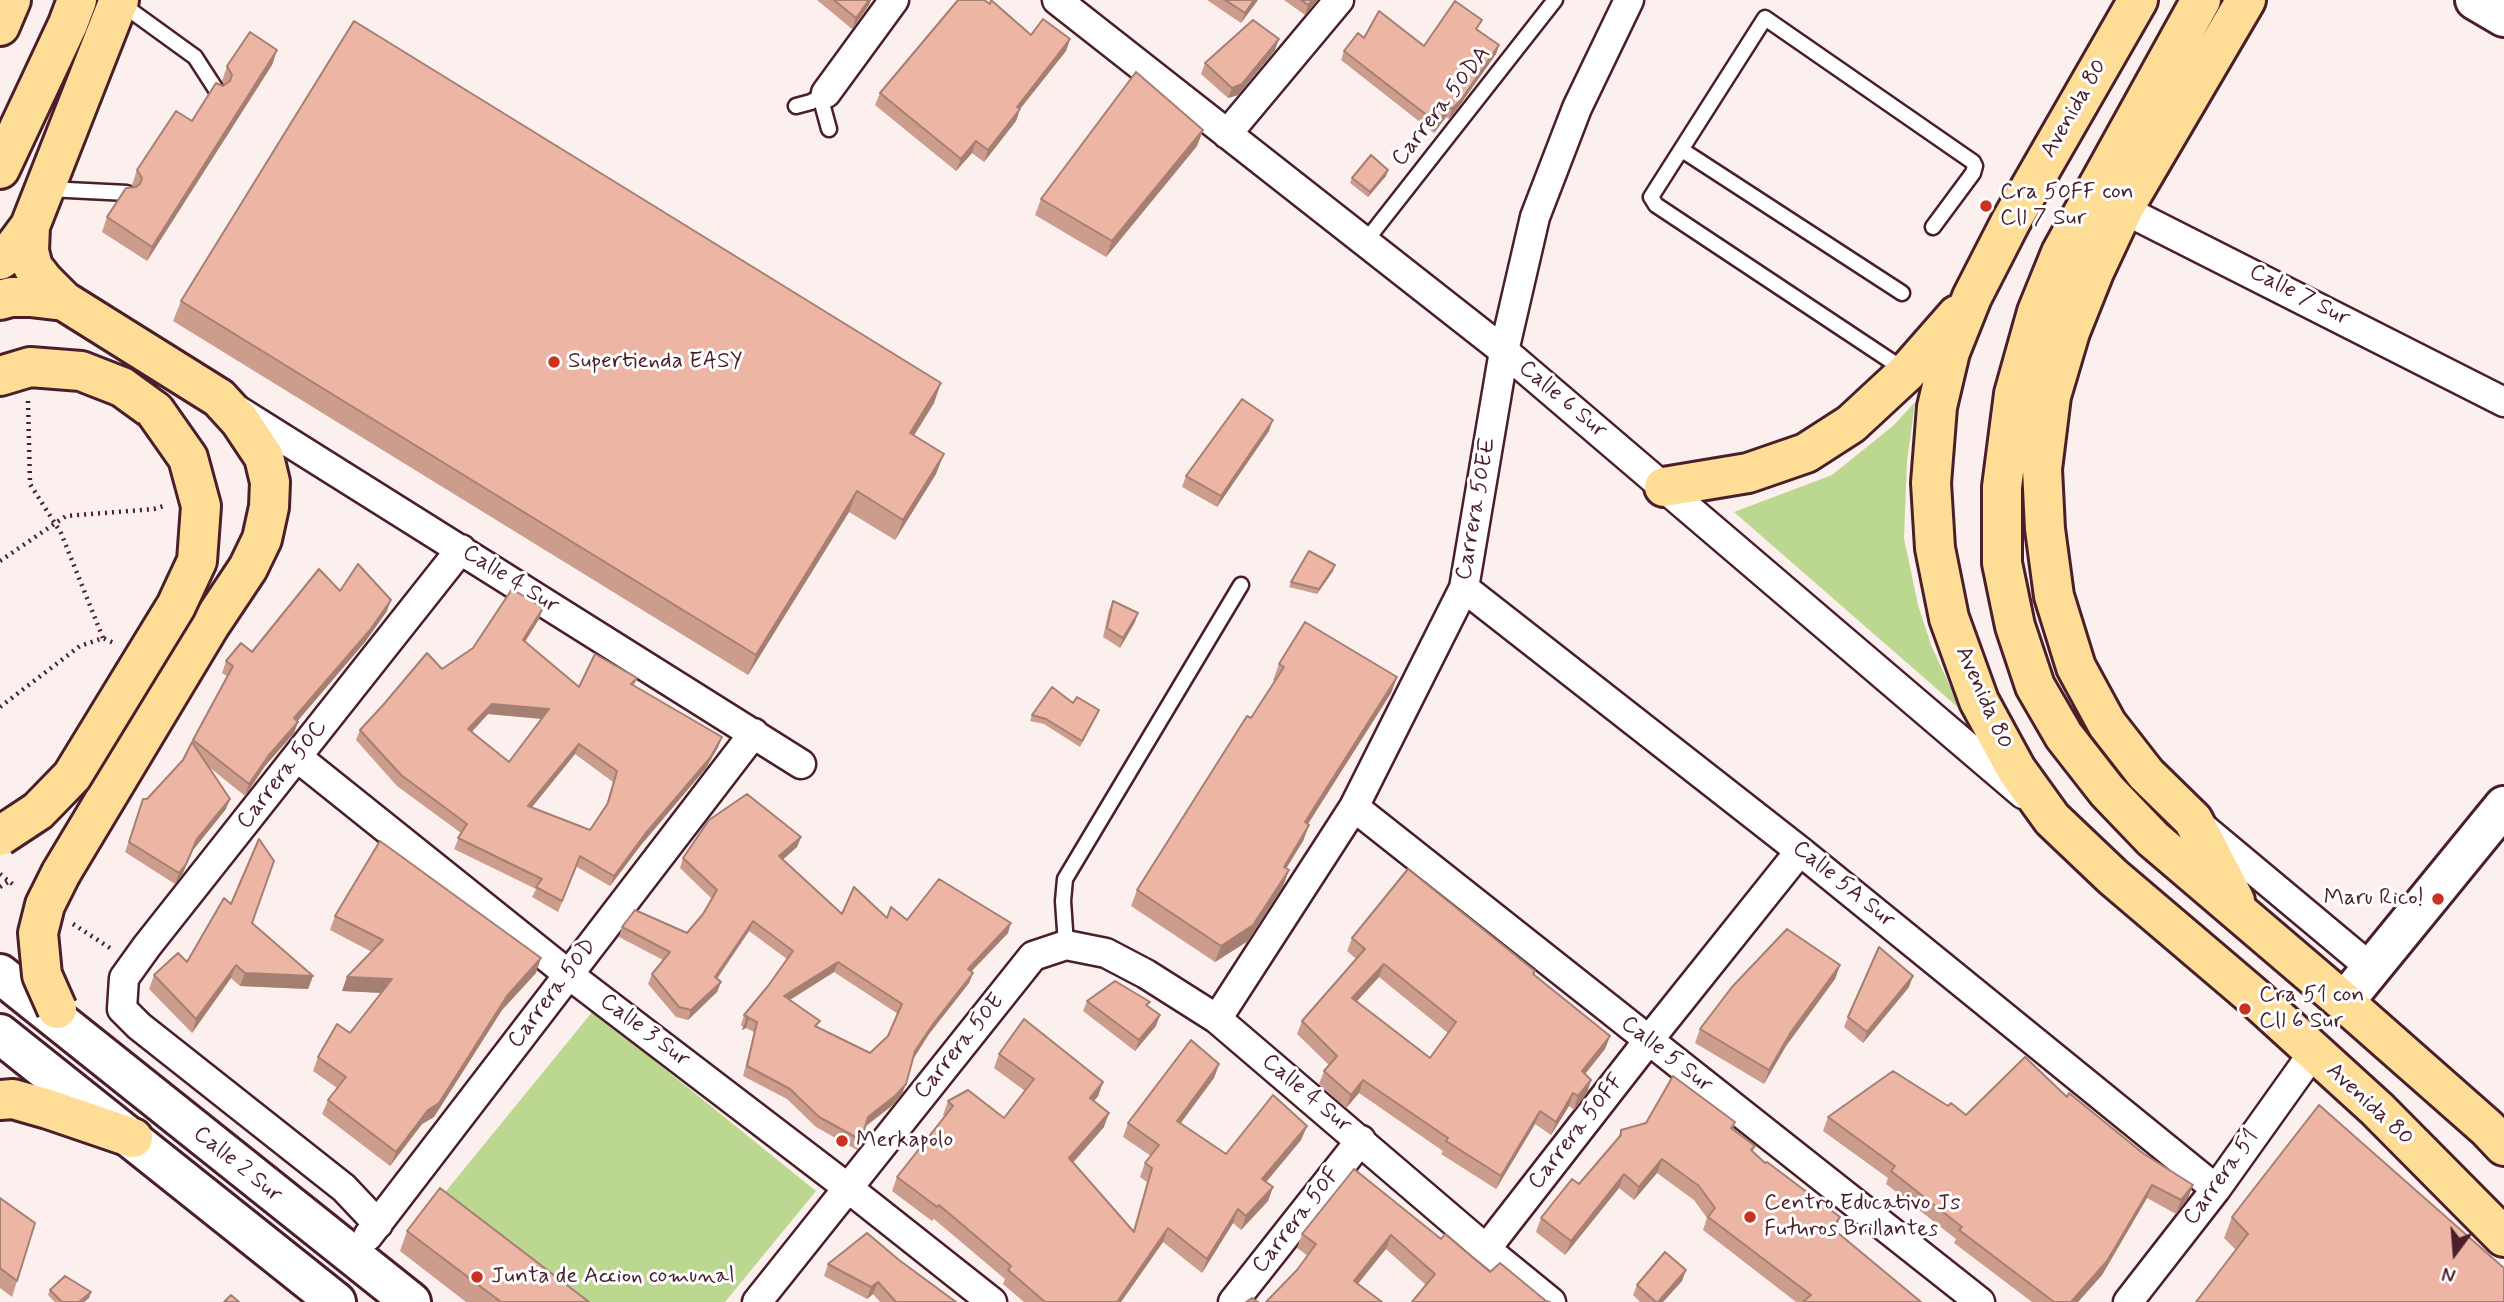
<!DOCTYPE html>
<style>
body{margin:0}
#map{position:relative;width:2504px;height:1302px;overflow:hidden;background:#fbf0ed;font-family:Mynerve,sans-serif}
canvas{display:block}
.north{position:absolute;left:2420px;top:1218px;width:70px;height:70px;-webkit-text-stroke:5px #fff;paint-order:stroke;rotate:196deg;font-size:19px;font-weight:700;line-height:28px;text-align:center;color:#4a1f2b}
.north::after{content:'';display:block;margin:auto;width:24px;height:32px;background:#4a1f2b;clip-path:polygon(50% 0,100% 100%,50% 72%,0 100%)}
</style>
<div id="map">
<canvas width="2504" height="1302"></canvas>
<div class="north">N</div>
</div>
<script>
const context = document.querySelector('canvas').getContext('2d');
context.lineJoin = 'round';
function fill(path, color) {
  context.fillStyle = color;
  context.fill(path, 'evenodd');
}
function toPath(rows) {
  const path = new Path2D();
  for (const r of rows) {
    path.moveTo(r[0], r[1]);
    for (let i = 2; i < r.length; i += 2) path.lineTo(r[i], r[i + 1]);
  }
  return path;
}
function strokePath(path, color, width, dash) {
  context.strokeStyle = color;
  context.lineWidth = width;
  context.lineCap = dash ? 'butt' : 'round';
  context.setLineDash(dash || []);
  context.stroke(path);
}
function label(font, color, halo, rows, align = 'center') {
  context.font = font + ' Mynerve,sans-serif';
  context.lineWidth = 6;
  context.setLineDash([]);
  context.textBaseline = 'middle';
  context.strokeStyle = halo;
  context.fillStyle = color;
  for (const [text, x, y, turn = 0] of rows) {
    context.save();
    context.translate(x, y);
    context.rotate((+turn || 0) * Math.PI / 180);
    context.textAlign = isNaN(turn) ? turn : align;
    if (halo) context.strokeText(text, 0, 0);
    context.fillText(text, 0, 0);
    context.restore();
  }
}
const green = toPath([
 [1915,402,1907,462,1904,538,1918,605,1931,645,1961,710,1734,512,1832,475,1894,425],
 [593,1011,816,1191,725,1302,575,1302,442,1196]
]);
const path = toPath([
 [28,401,30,484,61,533,103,638],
 [0,561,66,516,154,509,167,505],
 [0,707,80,646,103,638,116,644],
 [0,874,16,887],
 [0,887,8,882],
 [73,924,110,948]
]);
const lane = toPath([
 [119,2,195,57,217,91],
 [826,93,823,107,829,129],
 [796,106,811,102,826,93],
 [1682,150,1902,293],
 [48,189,127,193],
 [1365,242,1555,0],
 [1906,371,1656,205,1651,197,1765,18,1973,162,1975,166,1973,173,1933,227],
 [1066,945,1063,901,1065,879,1241,585]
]);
const street = toPath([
 [1057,0,1504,351,2023,794],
 [826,93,894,0],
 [1227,134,1339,0],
 [2107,201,2504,402],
 [236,409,801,764],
 [1464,588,1800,851,2216,1189],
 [297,757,568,974,848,1188,992,1302],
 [1354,807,1980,1302],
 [2201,826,2371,968],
 [1217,1019,1354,807,1464,588,1504,351,1535,217,1577,108,1629,0],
 [378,1224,344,1188,139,1026,122,1009,124,978,147,946,461,549],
 [368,1236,754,733],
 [1486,1249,1648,1041,1800,851],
 [757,1302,1033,956,1066,945,1106,953,1146,974,1217,1019,1486,1249,1551,1302],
 [1233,1302,1361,1140],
 [2128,1302,2216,1189,2313,1053]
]);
const secondary = toPath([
 [2475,0,2504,17],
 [0,974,411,1302],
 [2344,1002,2504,806],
 [0,1034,336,1302]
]);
const primary = toPath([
 [2138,0,2011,221,1972,297,1950,352,1937,407,1931,483,1935,548,1949,618,1979,701,2016,769,2052,819,2113,877,2254,997,2377,1109,2504,1237],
 [2201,0,2061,253,2037,312,2014,394,2002,487,2002,563,2015,626,2035,686,2064,736,2107,791,2153,839,2344,1002,2487,1128,2504,1146],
 [1664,487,1748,473,1806,453,1851,424,1907,372,1957,315],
 [2235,901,2193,820,2146,774,2107,724,2076,667,2054,596,2045,529,2042,469,2051,396,2070,332,2094,272,2124,208,2246,0]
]);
const highway = toPath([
 [0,26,11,0],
 [0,169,68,24,77,0],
 [30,226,29,251,33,267,44,281,64,301,219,398,240,421,264,457,270,482,269,507,262,539,248,568,210,625,61,873],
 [0,260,10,253,30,226,119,0],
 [0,300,11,297,30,297,64,301],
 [0,376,30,367,81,371,122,387,155,411],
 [0,1100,13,1099,48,1109,133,1138]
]);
const highwayBridge = toPath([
 [0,836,38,811,72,776,176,606,197,561,201,506,188,458,155,411],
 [57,1009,42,975,38,933,45,905,61,873]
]);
const wall = toPath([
 [817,0,871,0,869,5,852,29],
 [1207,0,1258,0,1241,23],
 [1284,0,1318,0,1305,15],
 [1478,30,1499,45,1496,54,1457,109,1449,119,1446,117,1434,133,1341,60,1344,51,1424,46],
 [1031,35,1070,39,1066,51,1020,109,1016,121,984,162,972,153,956,171,875,105,880,93],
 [277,50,272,65,147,261,102,232,107,217,134,187,132,185,137,170,192,121,224,85,222,81,227,66],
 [1275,50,1238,95,1228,98,1201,74,1205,63],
 [1203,130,1197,146,1106,257,1035,215,1041,199],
 [1386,176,1368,197,1350,183,1352,178],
 [181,301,934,403,914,436,936,474,895,540,849,512,748,675,173,321],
 [1269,431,1217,507,1182,487,1186,476],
 [1333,571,1317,594,1289,587,1291,582],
 [340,591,387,611,365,642,297,721,298,722,294,733,265,766,245,796,209,767,226,809,193,850,182,875,175,884,125,852,143,799,147,799,183,760,227,676,222,673,226,661,252,652],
 [1113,601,1135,622,1120,648,1103,637,1109,610],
 [543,608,539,619,525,642,579,687,637,678,634,686,722,737,718,747,706,768,641,845,610,886,577,867,558,912,532,897,536,889,454,849,461,833,397,786,356,740,360,730,442,669],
 [488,714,541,719,509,762,472,732],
 [575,754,613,782,606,805,590,830,532,807],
 [1279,664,1397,677,1391,693,1308,824,1309,825,1303,841,1286,868,1289,870,1283,886,1248,941,1215,962,1131,906,1137,890,1275,681,1273,680],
 [1073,703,1097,716,1080,747,1044,724,1030,721,1032,715],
 [801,837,797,847,783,859,842,914,907,920,1008,933,971,972,973,973,969,983,929,1034,913,1059,902,1094,893,1105,865,1127,857,1150,816,1127,787,1099,743,1076,754,1032,746,1028,742,1030,743,1027,741,1025,744,1015,768,986,787,959,749,931,717,979,721,982,717,992,688,1020,676,1017,648,984,652,974,663,960,619,937,622,927,687,933,703,914,712,899,680,868,683,858],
 [834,972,898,1014,888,1036,870,1053,818,1027,790,1000],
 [335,916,536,973,502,1010,434,1117,422,1124,390,1166,322,1114,328,1100,337,1088,313,1071,318,1057,350,1033,381,993,342,991,347,977,372,952,330,930],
 [252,923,313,976,308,989,240,986,231,978,192,1033,149,989,154,975,187,962],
 [1352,938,1535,971,1534,974,1610,1036,1605,1049,1585,1074,1591,1080,1587,1093,1574,1110,1569,1106,1551,1135,1535,1124,1496,1189,1441,1154,1443,1151,1359,1093,1346,1108,1319,1084,1324,1071,1329,1065,1297,1034,1302,1021,1356,959,1347,951],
 [1379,977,1448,1033,1430,1058,1357,1001],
 [1840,965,1835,979,1786,1046,1764,1084,1695,1043,1700,1029],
 [1909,987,1863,1043,1844,1027,1848,1017],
 [1087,1001,1148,1007,1156,1026,1135,1051,1083,1011],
 [999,1054,1103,1082,1098,1096,1094,1101,1104,1127,1073,1163,1133,1231,1147,1182,1140,1177,1145,1163,1151,1156,1123,1137,1128,1123,1219,1064,1214,1078,1180,1123,1226,1154,1307,1126,1301,1140,1266,1182,1273,1187,1268,1201,1241,1230,1233,1223,1202,1273,1163,1242,1121,1302,1024,1302,1003,1284,1005,1279,934,1219,932,1221,892,1191,897,1177,944,1116,943,1115,948,1101,1004,1118,1025,1091,994,1068],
 [2067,1097,2144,1154,2193,1185,2188,1198,2176,1214,2147,1198,2102,1275,2078,1302,2032,1302,1954,1243,1956,1239,1886,1184,1888,1178,1823,1131,1828,1117,1948,1106,1966,1115],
 [1735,1122,1733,1129,1755,1146,1753,1151,1835,1230,1921,1302,1796,1302,1703,1230,1707,1218,1694,1200,1657,1173,1634,1200,1619,1188,1565,1255,1536,1232,1541,1218,1579,1184,1618,1138,1621,1130],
 [1354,1169,1441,1239,1490,1272,1546,1301,1426,1285,1386,1249,1297,1270,1308,1256,1297,1248,1302,1234],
 [0,1198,17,1281,12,1297,0,1288],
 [2232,1217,2504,1268,2236,1250,2224,1238],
 [407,1231,589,1302,466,1302,400,1251],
 [899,1260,956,1302,880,1302,873,1294,867,1299,824,1276,828,1264],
 [1682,1281,1663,1302,1640,1302,1633,1295,1637,1285],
 [50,1290,91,1292,89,1298,84,1302,55,1302,48,1295]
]);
const shadedWall = toPath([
 [869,0,871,0,869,5,852,29,856,18],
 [1254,0,1258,0,1241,23,1245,13],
 [1313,0,1318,0,1305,15,1308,5],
 [1070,39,1066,51,1020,109,1016,121,984,162,988,150,1017,107],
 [1279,39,1275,50,1238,95,1228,98,1232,88],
 [1499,45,1496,54,1457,109,1449,119,1452,109],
 [277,50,272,65,147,261,152,247],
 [1450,107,1446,117,1434,133,1437,123],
 [1203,130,1197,146,1106,257,1112,241],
 [976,141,972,153,956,171,961,159],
 [1388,170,1386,176,1368,197,1370,192],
 [941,383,934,403,902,454,910,433],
 [1273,420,1269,431,1217,507,1221,496],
 [944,454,936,474,895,540,903,520],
 [857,491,849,512,748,675,756,655],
 [1335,565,1333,571,1317,594,1319,589],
 [391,600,387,611,365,642,290,730,294,718],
 [543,608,539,619,519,651,523,640],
 [1138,613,1135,622,1120,648,1123,638],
 [1397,677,1391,693,1299,838,1305,822],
 [492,704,549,709,545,719,488,714,464,740,468,729],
 [298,722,294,733,265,766,245,796,249,784,269,755],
 [722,737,718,747,706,768,641,845,610,886,614,876,645,834],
 [579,744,575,754,524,817,528,806],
 [230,799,226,809,193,850,182,875,175,884,179,873,197,839],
 [1309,825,1303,841,1278,882,1284,867],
 [801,837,797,847,776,866,779,856],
 [1289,870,1283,886,1248,941,1215,962,1221,946],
 [753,921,749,931,711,987,715,977],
 [1011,923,1008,933,964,979,968,969],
 [541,958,536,973,502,1010,434,1117,422,1124,390,1166,396,1152,507,996],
 [838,962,834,972,780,1006,784,996],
 [1384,964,1379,977,1348,1011,1352,998],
 [236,965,231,978,192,1033,196,1019],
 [1840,965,1835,979,1786,1046,1764,1084,1769,1070,1791,1032],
 [245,973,313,976,308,989,240,986],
 [973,973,969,983,929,1034,912,1061,915,1051,933,1024],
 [1913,976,1909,987,1863,1043,1867,1032],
 [347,977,392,979,387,993,342,991],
 [721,982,717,992,688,1020,691,1010],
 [1160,1015,1156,1026,1135,1051,1139,1040],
 [749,1018,746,1028,742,1030,746,1020],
 [1610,1036,1605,1049,1577,1084,1582,1071],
 [1219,1064,1214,1078,1172,1135,1177,1121],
 [1363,1080,1359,1093,1346,1108,1351,1095],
 [1591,1080,1587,1093,1574,1110,1578,1096],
 [1103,1082,1098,1096,1085,1112,1090,1098],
 [906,1084,902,1094,893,1105,864,1127,868,1117],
 [1573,1093,1569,1106,1551,1135,1556,1122],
 [1540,1111,1535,1124,1496,1189,1501,1176],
 [1109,1113,1104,1127,1064,1172,1069,1158],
 [1307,1126,1301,1140,1257,1193,1262,1179],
 [1662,1159,1657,1173,1634,1200,1639,1187],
 [1624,1174,1619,1188,1565,1255,1571,1241],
 [2152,1185,2147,1198,2102,1275,2078,1302,2071,1302],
 [2193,1185,2188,1198,2176,1214,2181,1200],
 [1273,1187,1268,1201,1241,1230,1246,1216],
 [1238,1209,1233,1223,1202,1273,1207,1259],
 [1840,1217,1835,1231,1832,1228],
 [1168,1228,1163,1242,1121,1302,1117,1302],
 [1391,1235,1386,1249,1349,1295,1354,1281],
 [1686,1270,1682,1281,1663,1302,1658,1302],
 [878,1282,873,1294,867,1299,871,1287],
 [91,1292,89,1298,84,1302,79,1302]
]);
const building = toPath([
 [834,0,869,0,856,18,834,0],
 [958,0,984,0,990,4,991,0,1031,35,1043,19,1070,39,1017,107,1020,109,988,150,976,141,961,159,880,93,958,0],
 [1225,0,1254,0,1245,13,1225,0],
 [1301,0,1313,0,1308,5,1301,0],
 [1455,1,1482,20,1476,29,1499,45,1461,100,1452,109,1450,107,1437,123,1344,51,1358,33,1364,38,1379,11,1424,46,1455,1],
 [1253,20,1279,39,1242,84,1232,88,1205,63,1253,20],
 [354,21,941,383,910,433,944,454,903,520,857,491,756,655,181,301,354,21],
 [250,32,277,50,152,247,107,217,126,188,136,187,140,184,142,178,137,170,176,111,192,121,216,83,223,86,230,81,232,75,227,66,250,32],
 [1136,72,1203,130,1112,241,1041,199,1136,72],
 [1371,155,1388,170,1370,192,1352,178,1371,155],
 [1242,399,1273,420,1221,496,1186,476,1242,399],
 [1309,551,1335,565,1319,589,1291,582,1309,551],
 [358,564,391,600,370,630,294,718,298,722,269,755,249,784,193,740,233,666,226,661,241,643,252,652,319,569,340,591,358,564],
 [512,589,543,608,523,640,579,687,595,654,637,678,631,684,722,737,710,758,645,834,614,876,580,856,562,901,536,887,542,879,458,838,467,824,401,775,360,730,384,704,427,653,442,669,473,648,512,589],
 [492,704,549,709,509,762,468,729,492,704],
 [579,744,617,771,608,803,590,830,528,806,579,744],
 [1113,601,1138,613,1123,638,1107,628,1113,601],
 [1305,622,1397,677,1305,822,1309,825,1284,867,1289,870,1253,925,1221,946,1137,890,1247,716,1251,718,1284,667,1279,664,1305,622],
 [1052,687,1073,703,1077,697,1099,710,1082,741,1046,719,1032,715,1052,687],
 [192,742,230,799,197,839,186,864,179,873,129,842,143,799,147,799,183,760,192,742],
 [747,794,801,837,779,856,842,914,854,887,887,918,891,907,907,920,939,879,1011,923,968,969,973,973,933,1024,915,1051,906,1084,896,1095,868,1117,861,1140,819,1117,790,1089,747,1066,757,1022,749,1018,746,1020,748,1017,744,1015,768,986,793,951,753,921,715,977,721,982,691,1010,679,1007,652,974,670,952,622,927,635,910,687,933,703,914,717,890,683,858,709,820,747,794],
 [838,962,902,1004,888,1036,870,1053,815,1026,820,1021,784,996,838,962],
 [259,839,274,861,252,923,313,976,245,973,236,965,196,1019,154,975,178,953,187,962,224,898,231,904,259,839],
 [380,841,541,958,507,996,439,1103,428,1110,396,1152,328,1100,346,1077,318,1057,337,1024,350,1033,392,979,347,977,383,940,335,916,380,841],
 [1408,869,1535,971,1533,974,1610,1036,1582,1071,1591,1080,1578,1096,1573,1093,1556,1122,1540,1111,1501,1176,1446,1141,1448,1138,1363,1080,1351,1095,1324,1071,1337,1056,1302,1021,1365,949,1352,938,1408,869],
 [1384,964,1456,1022,1430,1058,1352,998,1384,964],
 [1787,929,1840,965,1791,1032,1769,1070,1700,1029,1732,987,1787,929],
 [1879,947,1913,976,1867,1032,1848,1017,1879,947],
 [1115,981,1150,1002,1146,1005,1160,1015,1139,1040,1087,1001,1115,981],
 [1024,1019,1103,1082,1090,1098,1109,1113,1069,1158,1134,1232,1152,1168,1145,1163,1159,1145,1128,1123,1191,1040,1219,1064,1177,1121,1226,1154,1273,1095,1307,1126,1262,1179,1273,1187,1246,1216,1238,1209,1207,1259,1168,1228,1117,1302,1045,1302,1008,1270,1011,1266,939,1205,937,1207,897,1177,953,1106,948,1101,968,1090,1004,1118,1034,1079,999,1054,1024,1019],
 [2025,1057,2067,1097,2069,1093,2144,1154,2193,1185,2181,1200,2152,1185,2107,1261,2071,1302,2054,1302,1959,1230,1962,1227,1891,1171,1895,1166,1828,1117,1893,1071,1948,1106,1951,1103,1966,1115,2025,1057],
 [1673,1076,1735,1122,1731,1128,1755,1146,1751,1150,1765,1163,1767,1162,1840,1217,1832,1228,1921,1302,1803,1302,1811,1295,1708,1217,1715,1208,1699,1186,1662,1159,1639,1187,1624,1174,1571,1241,1541,1218,1572,1179,1579,1184,1621,1135,1621,1130,1646,1123,1673,1076],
 [2319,1105,2504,1268,2504,1302,2196,1302,2248,1234,2232,1217,2319,1105],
 [1354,1169,1441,1239,1445,1234,1490,1272,1500,1263,1546,1301,1550,1302,1412,1302,1435,1274,1391,1235,1354,1281,1382,1302,1266,1302,1297,1270,1316,1244,1302,1234,1354,1169],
 [440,1188,589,1302,501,1302,407,1231,440,1188],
 [0,1198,35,1223,17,1281,0,1268,0,1198],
 [867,1233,899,1260,956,1302,896,1302,878,1282,871,1287,828,1264,867,1233],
 [1665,1252,1686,1270,1658,1302,1656,1302,1637,1285,1665,1252],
 [65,1276,91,1292,79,1302,62,1302,50,1290,65,1276],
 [231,1295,239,1302,224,1302,231,1295],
 [1252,1298,1258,1302,1246,1302,1252,1298]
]);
const markers = [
 [1986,206,7,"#c8321e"],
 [554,362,7,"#c8321e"],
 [2438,899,7,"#c8321e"],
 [2245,1009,7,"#c8321e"],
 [842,1141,7,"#c8321e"],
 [1750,1217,7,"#c8321e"],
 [477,1277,7,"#c8321e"]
];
const streetNames = [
 ["Carrera 50DA",1442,107,-52],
 ["Avenida 80",2075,109,-60],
 ["Calle 7 Sur",2299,296,27],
 ["Calle 6 Sur",1562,400,40],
 ["Carrera 50EE",1477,509,-80],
 ["Calle 4 Sur",510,580,32],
 ["Avenida 80",1983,698,66],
 ["Carrera 50C",283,775,-52],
 ["Calle 5A Sur",1843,885,39],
 ["Carrera 50D",553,994,-53],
 ["Calle 3 Sur",644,1031,37],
 ["Carrera 50E",960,1047,-51],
 ["Calle 5 Sur",1666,1055,38],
 ["Calle 4 Sur",1306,1094,40],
 ["Avenida 80",2369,1105,43],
 ["Carrera 50FF",1577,1132,-52],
 ["Calle 2 Sur",237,1165,39],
 ["Carrera 51",2222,1178,-54],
 ["Carrera 50F",1297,1221,-52]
];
const poiNames = [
 ["Cra 50FF con",2000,193],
 ["Cll 7 Sur",2000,219],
 ["Supertienda EASY",568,362],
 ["Maru Rico!",2424,899,"right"],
 ["Cra 51 con",2259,996],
 ["Cll 6 Sur",2259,1022],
 ["Merkapolo",856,1141],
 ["Centro Educativo Js",1764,1204],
 ["Futuros Brillantes",1764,1230],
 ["Junta de Accion comunal",491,1277]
];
fill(green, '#bcd890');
strokePath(lane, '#4a1f2b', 19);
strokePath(street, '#4a1f2b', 33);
strokePath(secondary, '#4a1f2b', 44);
strokePath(primary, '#4a1f2b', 44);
strokePath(highway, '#4a1f2b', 44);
strokePath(path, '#4a1f2b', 4.5, [2, 5]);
strokePath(lane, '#fff', 14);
strokePath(street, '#fff', 28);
strokePath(secondary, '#fff', 38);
strokePath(primary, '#fedd96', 38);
strokePath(highway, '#fedd96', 38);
strokePath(highwayBridge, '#4a1f2b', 44, []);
strokePath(highwayBridge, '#fedd96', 38);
fill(wall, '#cc9c8d');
fill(shadedWall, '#a67f73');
fill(building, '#edb5a4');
strokePath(building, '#a67f73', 2);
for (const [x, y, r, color] of markers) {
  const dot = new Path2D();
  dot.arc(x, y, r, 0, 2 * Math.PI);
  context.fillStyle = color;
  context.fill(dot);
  strokePath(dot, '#fff', 2.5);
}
label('23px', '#4a1f2b', '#fff', streetNames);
label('23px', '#4a1f2b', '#fff', poiNames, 'left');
</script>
